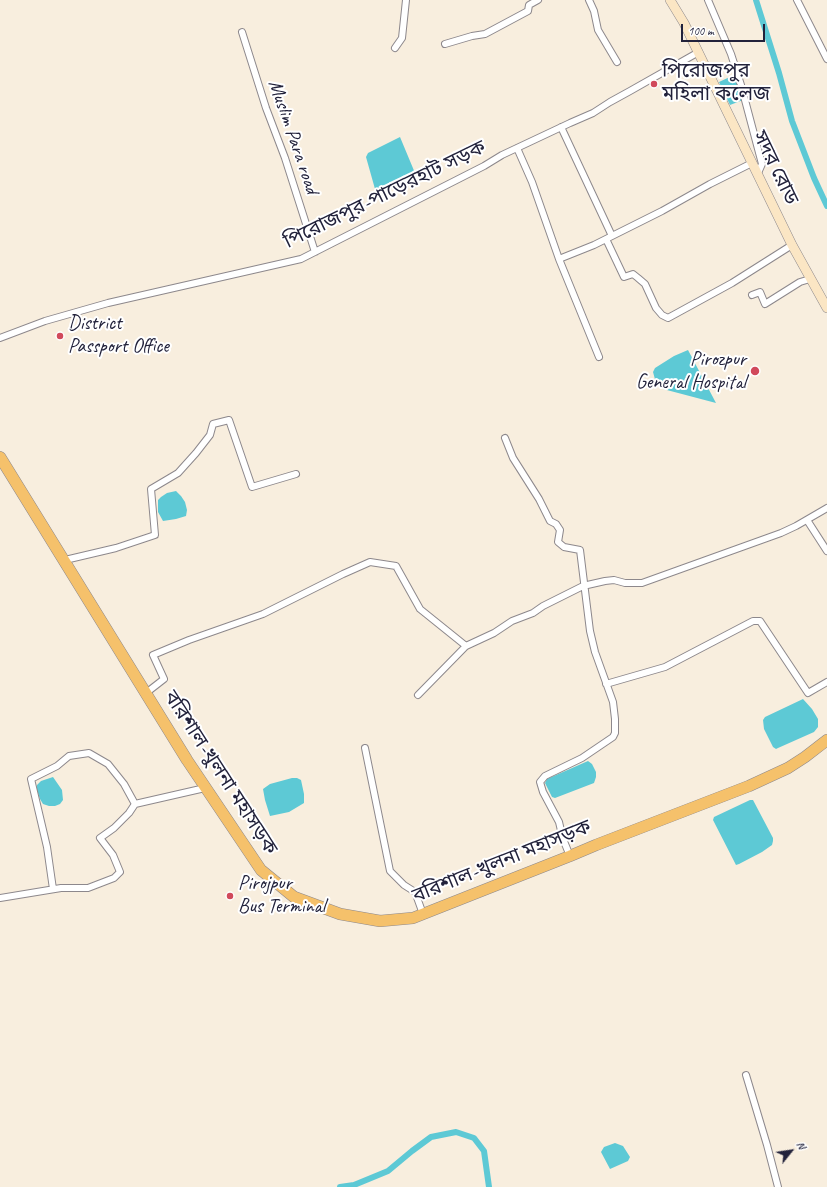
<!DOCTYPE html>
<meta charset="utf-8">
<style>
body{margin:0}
#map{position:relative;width:827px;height:1187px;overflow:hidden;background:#f8eede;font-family:Caveat,sans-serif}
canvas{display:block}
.north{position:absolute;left:771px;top:1131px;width:40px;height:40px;-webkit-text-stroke:3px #fff;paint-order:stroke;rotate:60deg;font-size:11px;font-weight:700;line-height:16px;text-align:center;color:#22223b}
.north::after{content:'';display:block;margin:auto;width:14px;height:18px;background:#22223b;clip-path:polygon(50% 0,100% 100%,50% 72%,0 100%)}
.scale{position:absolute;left:681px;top:24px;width:84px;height:18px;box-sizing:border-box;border:2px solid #22223b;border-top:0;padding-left:5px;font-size:12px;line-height:14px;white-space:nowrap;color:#22223b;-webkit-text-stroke:3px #fff;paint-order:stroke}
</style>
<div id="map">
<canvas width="827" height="1187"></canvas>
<div class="north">N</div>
<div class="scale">100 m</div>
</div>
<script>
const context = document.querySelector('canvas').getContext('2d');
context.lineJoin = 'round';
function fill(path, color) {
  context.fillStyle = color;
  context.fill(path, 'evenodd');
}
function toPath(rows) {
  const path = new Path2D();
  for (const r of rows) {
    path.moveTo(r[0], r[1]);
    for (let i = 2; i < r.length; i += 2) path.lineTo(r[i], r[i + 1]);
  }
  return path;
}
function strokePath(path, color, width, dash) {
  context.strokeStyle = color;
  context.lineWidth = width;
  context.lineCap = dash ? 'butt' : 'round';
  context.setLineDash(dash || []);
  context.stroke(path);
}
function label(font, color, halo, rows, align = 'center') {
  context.font = font + ' Caveat,"Noto Sans Bengali",sans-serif';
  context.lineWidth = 4;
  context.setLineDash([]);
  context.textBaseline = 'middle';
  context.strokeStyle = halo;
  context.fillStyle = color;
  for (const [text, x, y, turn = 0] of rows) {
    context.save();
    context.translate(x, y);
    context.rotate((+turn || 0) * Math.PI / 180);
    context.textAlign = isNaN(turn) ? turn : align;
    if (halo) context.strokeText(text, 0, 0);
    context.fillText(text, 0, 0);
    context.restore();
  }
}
const water = toPath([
 [734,75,743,100,730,105,719,82],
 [400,137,415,173,413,176,406,181,386,191,379,193,375,189,366,157,368,153],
 [688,350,716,403,663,389,656,383,653,372,655,368,674,356],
 [176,491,181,496,185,502,187,510,186,516,176,519,163,521,158,512,158,500,161,497,167,493],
 [803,699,812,709,818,719,818,727,814,732,778,748,776,749,773,747,764,729,763,720,765,717],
 [588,761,592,764,596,772,596,777,594,783,555,798,552,797,545,783,547,779],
 [53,777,62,790,63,800,60,804,55,806,49,806,43,804,40,799,37,790,37,785,41,781],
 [292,778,297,778,301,780,304,794,304,803,289,812,270,816,265,800,263,789,270,784],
 [750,800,753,800,773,838,773,841,772,845,762,852,739,864,736,865,713,820,714,817],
 [615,1143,623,1146,630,1157,628,1161,610,1169,601,1152,604,1147]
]);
const canal = toPath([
 [756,0,779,73,792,121,814,178,827,206],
 [340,1187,354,1185,388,1171,412,1151,431,1137,456,1132,474,1138,484,1151,489,1187]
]);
const street = toPath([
 [589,0,594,11,598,30,617,62],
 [708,0,731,54,741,85,762,164,758,173],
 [797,0,827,59],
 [242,32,266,108,285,158,315,252],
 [445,44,472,36,485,34,528,11,529,5,538,0],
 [395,48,402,38,406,0],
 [561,127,612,236],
 [517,148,532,182,559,259,599,357],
 [606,239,624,277,633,274,638,278,645,284,656,308,662,315,668,318,732,283,792,245],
 [559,259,594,245,662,211,710,184,752,163],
 [752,295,760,292,765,304,800,282,810,279],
 [0,338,45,321,108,303,301,259,484,166,502,155,570,123,593,113,610,102,630,91,697,53],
 [505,438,513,458,539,499,550,521,556,524,560,530,558,542,564,547,580,550,590,631,595,652,613,702,615,719,615,733,613,737,582,758,545,776,540,782,543,792,559,822,563,839,570,856],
 [807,520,827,551],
 [65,560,116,548,155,535,151,489,178,473,196,453,210,435,213,424,229,420,252,487,296,474],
 [606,684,665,667,753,621,760,621,808,693,827,682],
 [146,693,164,679,153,655,189,640,263,614,343,574,370,562,396,566,420,609,466,646],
 [418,695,466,646,494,633,512,621,533,613,543,606,583,586,605,581,614,580,625,583,642,583,781,533,796,526,827,508],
 [365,748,390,871,404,885,415,892,423,914],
 [53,889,47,847,31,779,57,766,69,756,89,753,108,764,124,784,135,804],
 [0,898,61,888,88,888,114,878,120,872,113,855,100,838,114,828,129,813,135,804,205,788],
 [746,1075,767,1145,778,1187]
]);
const secondary = toPath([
 [670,0,684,23,792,245,827,308]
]);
const highway = toPath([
 [0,457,187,760,261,870,294,897,340,914,380,921,413,918,570,856,596,845,749,786,788,768,805,757,827,740]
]);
const markers = [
 [654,84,4,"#d1495b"],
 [60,336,4,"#d1495b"],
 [755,371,5,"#d1495b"],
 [230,896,4,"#d1495b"]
];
const poiNames = [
 ["পিরোজপুর",662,72],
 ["মহিলা কলেজ",662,95],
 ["District",68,324],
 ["Passport Office",68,347],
 ["Pirozpur",746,360,"right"],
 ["General Hospital",746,383,"right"],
 ["Pirojpur",238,884],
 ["Bus Terminal",238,907]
];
const streetNames = [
 ["Muslim Para road",293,137,71],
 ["সদর রোড",775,168,64],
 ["পিরোজপুর-পাড়েরহাট সড়ক",385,195,-26],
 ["বরিশাল-খুলনা মহাসড়ক",220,773,57],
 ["বরিশাল-খুলনা মহাসড়ক",502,862,-22]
];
fill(water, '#5dc9d5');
strokePath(canal, '#5dc9d5', 6);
strokePath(street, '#8d888c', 8);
strokePath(secondary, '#8d888c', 10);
strokePath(highway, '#8d888c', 12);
strokePath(street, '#fff', 6);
strokePath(secondary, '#fbe6c4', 9);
strokePath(highway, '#f5c16b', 11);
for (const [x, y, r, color] of markers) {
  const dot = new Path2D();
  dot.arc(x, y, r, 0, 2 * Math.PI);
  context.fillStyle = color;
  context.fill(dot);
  strokePath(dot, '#fff', 1.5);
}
label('20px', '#22223b', '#fff', poiNames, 'left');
label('20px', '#22223b', '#fff', streetNames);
</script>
